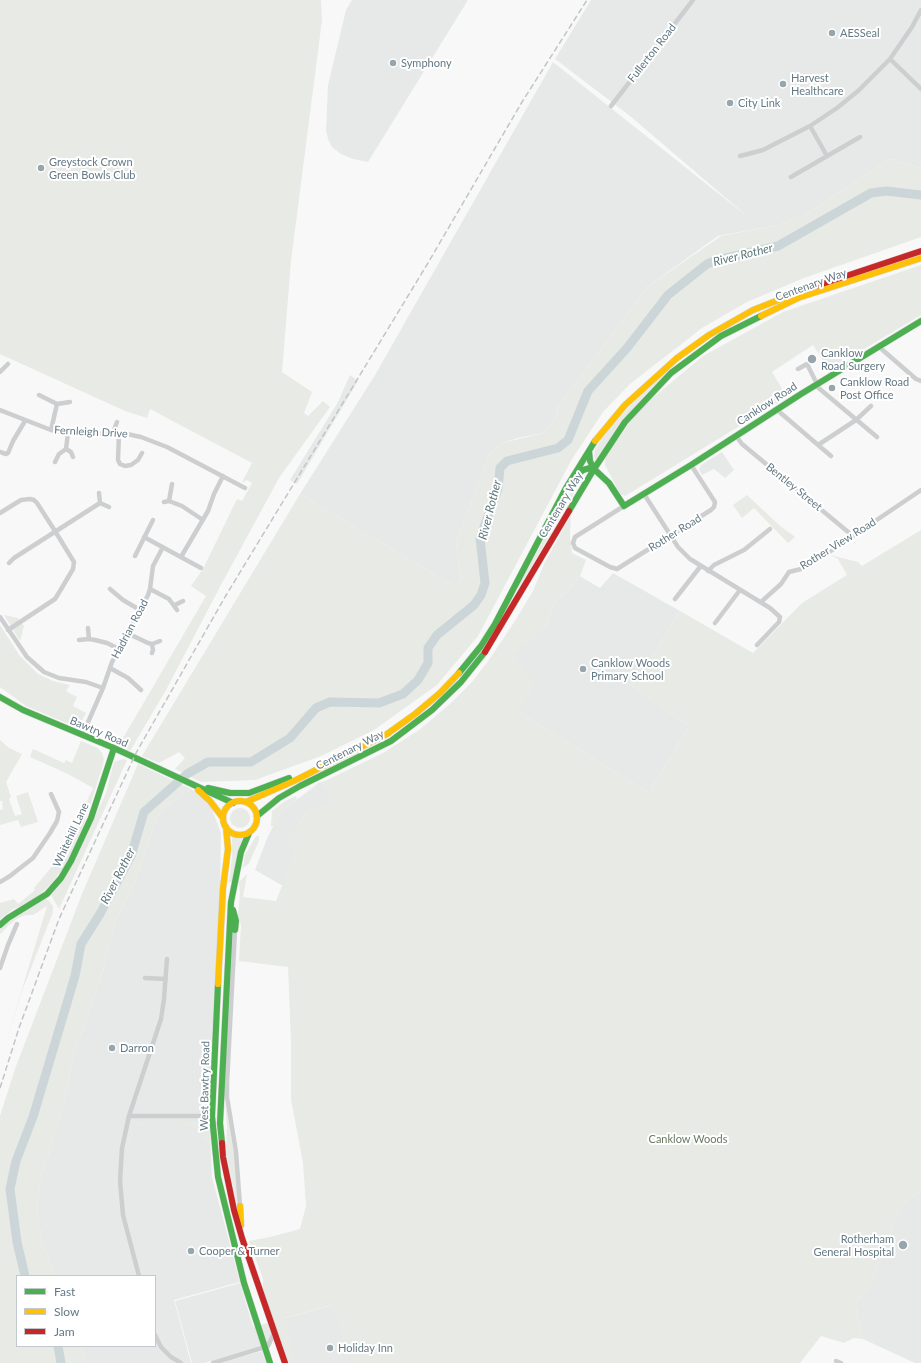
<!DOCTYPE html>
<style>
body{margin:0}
#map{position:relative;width:921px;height:1363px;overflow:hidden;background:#f8f8f8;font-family:Lato,sans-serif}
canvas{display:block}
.legend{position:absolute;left:16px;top:1275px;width:140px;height:72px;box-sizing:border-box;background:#fff;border:1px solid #c1c9ce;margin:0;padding:5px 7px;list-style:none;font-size:12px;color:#637984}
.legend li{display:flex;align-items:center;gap:8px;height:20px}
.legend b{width:20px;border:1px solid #c1c9ce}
</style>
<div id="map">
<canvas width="921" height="1363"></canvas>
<ul class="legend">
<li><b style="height:5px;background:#4caf50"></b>Fast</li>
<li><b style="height:5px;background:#ffc107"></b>Slow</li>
<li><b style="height:5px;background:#c62828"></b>Jam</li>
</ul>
</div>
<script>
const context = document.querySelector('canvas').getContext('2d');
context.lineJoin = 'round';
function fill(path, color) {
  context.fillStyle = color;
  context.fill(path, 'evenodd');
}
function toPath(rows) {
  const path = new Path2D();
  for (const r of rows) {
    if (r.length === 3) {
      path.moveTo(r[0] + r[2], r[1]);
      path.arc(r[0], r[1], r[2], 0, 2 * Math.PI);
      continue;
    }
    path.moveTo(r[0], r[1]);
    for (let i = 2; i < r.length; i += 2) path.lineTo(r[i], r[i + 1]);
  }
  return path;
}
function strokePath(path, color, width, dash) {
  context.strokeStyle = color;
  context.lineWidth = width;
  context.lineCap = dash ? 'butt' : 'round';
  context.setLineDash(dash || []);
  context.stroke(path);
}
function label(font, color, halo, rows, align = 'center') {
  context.font = font + ' Lato,sans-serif';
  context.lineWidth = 4;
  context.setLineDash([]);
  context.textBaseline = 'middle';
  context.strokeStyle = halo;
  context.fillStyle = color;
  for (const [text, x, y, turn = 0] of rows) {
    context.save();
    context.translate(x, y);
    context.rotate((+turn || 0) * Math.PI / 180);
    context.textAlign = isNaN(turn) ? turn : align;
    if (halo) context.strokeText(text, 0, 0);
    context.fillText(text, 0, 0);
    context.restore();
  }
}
const built = toPath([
 [352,0,468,0,368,162,353,159,341,154,332,147,328,139,326,131,328,85,346,10],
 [591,0,921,0,921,168,890,159,805,215,778,225,718,236,647,287,558,407,555,419,543,433,518,438,502,443,489,454,456,543,461,581,454,586,300,494,375,375,553,62,748,217,630,116,555,59],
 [350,375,358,381,297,484,290,480,338,402],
 [722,452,734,470,725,478,714,469,702,475,699,470,701,465],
 [613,573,680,611,654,654,629,684,689,726,649,793,519,712,513,654,547,626,554,604,568,591,580,576,600,588],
 [318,784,324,784,327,788,332,801,306,813,286,842,297,848,283,886,255,870,268,836,280,814,289,805],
 [191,789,201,796,211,807,221,833,220,892,209,1101,210,1133,212,1177,240,1282,174,1300,191,1363,86,1363,81,1346,155,1346,155,1276,56,1276,42,1241,37,1210,40,1180,62,1111,73,1058,103,971,115,922,137,877,156,819,165,807],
 [921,1191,921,1363,915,1363,863,1339,855,1304,871,1285,901,1205],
 [240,1283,253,1327,333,1305,353,1363,294,1363,280,1339,241,1352,205,1363,192,1363,175,1301],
 [262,1351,266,1363,219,1363]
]);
const green = toPath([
 [0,0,321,0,322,20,291,261,282,372,312,392,304,413,308,416,323,401,330,407,279,478,222,583,166,690,130,751,119,745,206,596,191,586,203,569,237,499,242,501,252,483,247,480,244,482,242,482,252,463,150,409,147,418,125,411,0,354],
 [890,159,921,168,921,237,804,278,747,302,702,328,630,384,603,412,572,459,478,636,437,685,374,730,321,756,255,780,201,782,175,769,185,758,179,752,159,763,142,756,300,494,454,586,461,581,456,543,489,454,502,443,543,433,555,419,558,407,647,287,721,236,778,225,805,215],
 [921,265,921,315,829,370,813,345,772,372,787,397,625,496,620,494,605,465,605,457,630,422,649,401,703,356,783,312],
 [672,368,641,399,621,423,596,459,594,457,595,449,610,427,639,396],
 [585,475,519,588,518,587,521,579,576,483,580,478],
 [747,495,779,525,795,537,788,543,754,508,742,518,733,505],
 [571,515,570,536,572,553,586,560,580,576,568,591,554,604,547,626,514,654,535,686,519,712,649,793,689,726,629,684,654,654,680,611,753,653,802,603,847,575,838,559,830,555,858,562,862,566,921,530,921,1191,901,1205,871,1285,855,1304,863,1339,854,1338,844,1343,821,1336,800,1363,352,1363,332,1305,285,1318,296,1363,289,1363,287,1361,263,1291,263,1279,249,1241,270,1237,300,1229,306,1206,303,1163,291,1099,291,1041,288,967,239,961,241,925,238,916,240,894,239,882,247,874,243,897,276,901,297,848,285,842,306,813,331,801,327,788,324,784,318,784,306,791,318,783,327,780,383,753,419,730,451,703,472,682,489,660,513,624,533,591,544,564],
 [4,615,18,618,24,626,20,641],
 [0,625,20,656,38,674,53,681,70,685,66,691,77,697,73,706,86,713,78,728,26,706,0,687],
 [0,740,9,748,22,754,6,782,11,797,9,799,15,816,22,814,16,796,28,792,38,822,21,827,18,820,0,825,0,810,3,809,2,801,0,801],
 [81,741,98,748,102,753,104,759,102,768,83,827,64,867,52,883,38,896,19,907,13,909,0,919,0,903,14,899,18,904,35,890,34,888,55,863,69,841,93,788,68,774,30,757,33,749,64,763,66,760,72,763],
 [123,759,127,760,59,909,51,895,73,864,106,793,114,762],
 [138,764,191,789,165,807,156,819,137,877,115,922,103,971,73,1058,62,1111,40,1180,37,1210,42,1241,56,1276,17,1276,17,1346,81,1346,86,1363,0,1363,0,1116,15,1069,82,894],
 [296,796,297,799,289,805,280,815,275,825,271,827,272,811,285,801],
 [240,818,10],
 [256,836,259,836,259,841,249,863,247,865,243,868,245,855],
 [232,837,238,839,242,839,232,882,229,882,232,857],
 [46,898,48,901,49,900,49,901,53,906,53,912,22,991,0,1063,47,906,33,915,26,915,18,918,9,925,0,934,0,930,9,922],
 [225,1101,236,1165,238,1210,226,1152,227,1127],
 [198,1121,206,1124,210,1133,210,1142,203,1141,202,1128,193,1128,193,1125,157,1124,157,1123,144,1123,144,1125,136,1125,132,1131,133,1145,128,1143,131,1130,138,1123,143,1122]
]);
const river = toPath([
 [25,1276,17,1242,10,1189,16,1161,33,1117,75,976,81,944,100,914,131,856,144,812,187,774,208,762,251,762,290,738,316,708,330,702,379,703,403,694,418,680,428,663,428,648,437,635,474,605,481,595,485,583,480,538,498,489,500,468,507,461,558,448,568,440,588,391,627,348,668,295,707,264,717,260,778,246,871,193,886,191,921,195],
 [58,1346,61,1363]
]);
const street = toPath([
 [890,59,921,89],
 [611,106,693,0],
 [810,126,827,156],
 [740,156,763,150,810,126,837,108,858,91,890,59,912,27,921,10],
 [791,177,860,137],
 [878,346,916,379,921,381],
 [798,369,807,364,817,384],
 [0,372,8,364],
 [815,385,877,437],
 [39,395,57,404,70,402],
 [776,409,831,456],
 [0,410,51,430,68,433,127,434,141,437,167,447,245,488],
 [51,430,57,404],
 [113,433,117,422],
 [119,433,118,460,120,464,125,466,131,465,138,460,142,453],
 [736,436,742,444,853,536],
 [818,445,856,420,871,406],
 [66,449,68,433],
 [0,452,6,454,8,453,13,441,25,421],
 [55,462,59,454,66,449,71,452,73,457],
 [99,493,100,503,109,507],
 [644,494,678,547,690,559,770,608,780,617,779,622,757,645],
 [169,501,172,484],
 [164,502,169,501,182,506,203,520],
 [624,506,575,537,573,543,575,548,610,567,617,569,711,510,714,507,715,502,691,465],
 [0,513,21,500,30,499,34,500,37,503,55,531,74,562,73,569,60,591,55,599,8,630],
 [144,537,201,568],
 [135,556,153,520],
 [181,557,208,511,214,494,223,476],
 [9,563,14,558,100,503],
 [708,571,714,565,744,550,770,529],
 [110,589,123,600,140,610],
 [150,589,169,599,177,610],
 [675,599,700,567],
 [761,602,781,584,789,572,801,569,819,559,921,490],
 [175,605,183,601],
 [0,617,27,657,44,672,59,678,86,682,103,688],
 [715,623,740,590],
 [88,628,89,639],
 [127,633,148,643,152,644,160,641],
 [79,640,89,639,95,640,107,643,119,649],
 [152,653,153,650,152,644],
 [110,668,128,678,141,690],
 [82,736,103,688,112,662,148,595,150,589,153,566,163,547],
 [0,882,10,876,33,858,50,833,57,821,59,812,51,794],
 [235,930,227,1083,227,1097,236,1152,240,1206],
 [0,968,8,945,17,924],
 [145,978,166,979],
 [129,1116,212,1116],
 [139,1276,123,1215,120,1181,122,1148,129,1116,161,1019,164,999,167,959],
 [155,1335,161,1347,171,1357,181,1363],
 [836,1361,841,1363],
 [213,1363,268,1346,274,1333]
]);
const fast = toPath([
 [589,451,590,461,594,469,609,483,624,506,691,465,801,394,921,321],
 [576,476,583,470,590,468,594,469],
 [569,511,594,469,625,422,671,373,721,336,761,316],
 [459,673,481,646,495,624,566,488,595,441],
 [0,697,23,710,114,748,233,803],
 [208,788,230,793,249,793,289,778],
 [257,816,279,798,300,786,391,741,432,710,461,682,485,652],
 [233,910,236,921,235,930],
 [0,925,8,918,47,894,61,878,71,861,91,818,114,748],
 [218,984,212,1116,218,1177,244,1283,270,1363],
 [222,1143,220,1123,231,902,241,852,249,833]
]);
const slow = toPath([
 [761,316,798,298,921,258],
 [595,441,625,405,677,358,709,335,753,310,804,290],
 [198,790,210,801,223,818],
 [240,818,17],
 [246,802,296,780,387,734,415,714,440,693,459,673],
 [218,984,223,888,228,849,226,827],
 [240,1206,241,1225]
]);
const jam = toPath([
 [804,290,921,251],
 [485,652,569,511],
 [222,1143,223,1157,234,1210,242,1238,285,1363]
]);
const rail = toPath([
 [0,1088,19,1028,59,919,136,753,225,597,428,263,522,102,587,0]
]);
const markers = [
 [832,33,4,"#97a5ad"],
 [393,63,4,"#97a5ad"],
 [783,84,4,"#97a5ad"],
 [730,103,4,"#97a5ad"],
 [41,168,4,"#97a5ad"],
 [812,359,5,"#97a5ad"],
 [832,388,4,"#97a5ad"],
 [583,669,4,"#97a5ad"],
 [112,1048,4,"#97a5ad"],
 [903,1245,5,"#97a5ad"],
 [191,1251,4,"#97a5ad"],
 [330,1348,4,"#97a5ad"]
];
const poiNames = [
 ["AESSeal",840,33],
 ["Symphony",401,63],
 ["Harvest",791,78],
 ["Healthcare",791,91],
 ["City Link",738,103],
 ["Greystock Crown",49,162],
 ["Green Bowls Club",49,175],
 ["Canklow",821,353],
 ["Road Surgery",821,366],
 ["Canklow Road",840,382],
 ["Post Office",840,395],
 ["Canklow Woods",591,663],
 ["Primary School",591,676],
 ["Darron",120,1048],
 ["Rotherham",894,1239,"right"],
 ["General Hospital",894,1252,"right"],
 ["Cooper & Turner",199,1251],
 ["Holiday Inn",338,1348]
];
const streetNames = [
 ["Fullerton Road",652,53,-52],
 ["Centenary Way",811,285,-20],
 ["Canklow Road",767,404,-33],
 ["Fernleigh Drive",91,432,3],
 ["Bentley Street",794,487,39],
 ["Centenary Way",561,505,-59],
 ["Rother Road",675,533,-32],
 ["Rother View Road",838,544,-32],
 ["Hadrian Road",130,629,-62],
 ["Bawtry Road",99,732,23],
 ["Centenary Way",350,750,-27],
 ["Whitehill Lane",71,835,-65],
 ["West Bawtry Road",205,1086,-89]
];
const parkNames = [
 ["Canklow Woods",688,1139]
];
const waterNames = [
 ["River Rother",743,255,-14],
 ["River Rother",490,510,-76],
 ["River Rother",118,876,-63]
];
fill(built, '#e7e9e9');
fill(green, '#e8eae5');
strokePath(river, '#ccd6d8', 9);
strokePath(fast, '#d5d6d7', 7);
strokePath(slow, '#d5d6d7', 7);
strokePath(jam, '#d5d6d7', 7);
strokePath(street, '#cdcecf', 4.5);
strokePath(fast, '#4caf50', 6);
strokePath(slow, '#ffc107', 6);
strokePath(jam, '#c62828', 6);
strokePath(rail, '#c2c4c5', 1.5, [6, 3]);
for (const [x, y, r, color] of markers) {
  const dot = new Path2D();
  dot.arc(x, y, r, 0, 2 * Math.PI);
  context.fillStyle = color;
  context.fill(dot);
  strokePath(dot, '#fff', 1.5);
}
label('11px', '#637984', '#fff', poiNames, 'left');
label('11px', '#637984', '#fff', streetNames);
label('11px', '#697a62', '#fff', parkNames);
label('italic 12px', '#5e787d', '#fff', waterNames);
</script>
